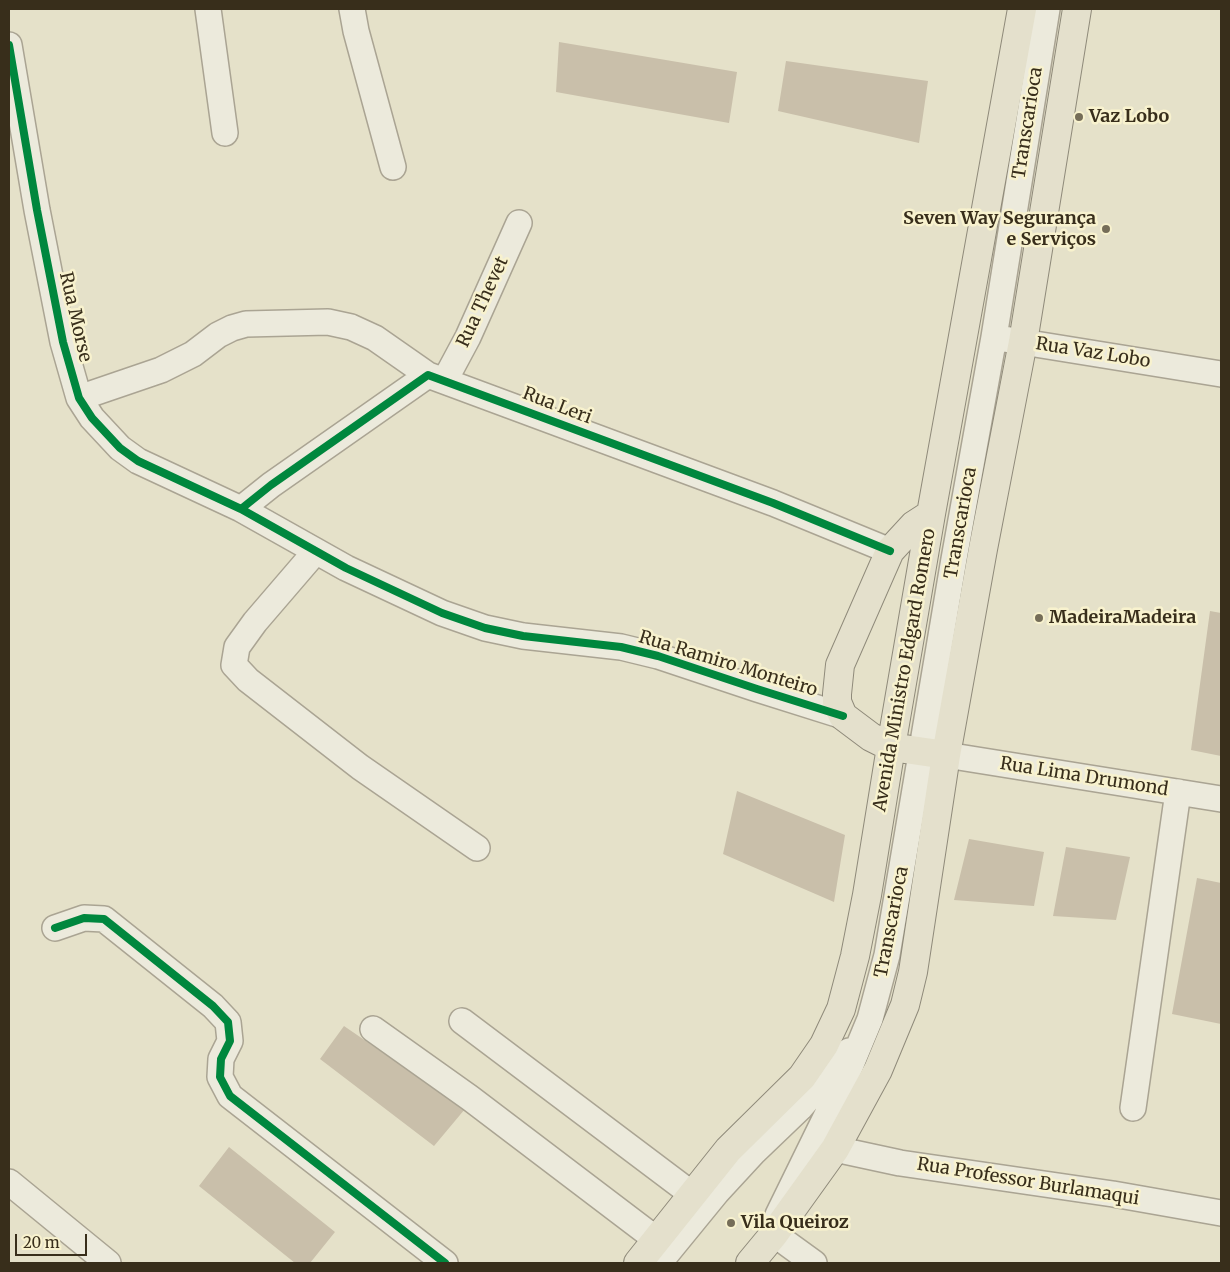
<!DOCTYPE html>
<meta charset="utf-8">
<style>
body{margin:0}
#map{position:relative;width:1230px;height:1272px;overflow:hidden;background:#e5e1c9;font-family:Merriweather,serif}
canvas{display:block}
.frame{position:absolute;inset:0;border:10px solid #382e1b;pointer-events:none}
.scale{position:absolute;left:15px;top:1234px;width:72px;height:22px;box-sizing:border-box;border:2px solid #382e1b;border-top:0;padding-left:6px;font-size:15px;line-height:18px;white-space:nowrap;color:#382e1b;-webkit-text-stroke:4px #f8f2ce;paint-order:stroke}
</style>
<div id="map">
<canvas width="1230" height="1272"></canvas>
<div class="frame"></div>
<div class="scale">20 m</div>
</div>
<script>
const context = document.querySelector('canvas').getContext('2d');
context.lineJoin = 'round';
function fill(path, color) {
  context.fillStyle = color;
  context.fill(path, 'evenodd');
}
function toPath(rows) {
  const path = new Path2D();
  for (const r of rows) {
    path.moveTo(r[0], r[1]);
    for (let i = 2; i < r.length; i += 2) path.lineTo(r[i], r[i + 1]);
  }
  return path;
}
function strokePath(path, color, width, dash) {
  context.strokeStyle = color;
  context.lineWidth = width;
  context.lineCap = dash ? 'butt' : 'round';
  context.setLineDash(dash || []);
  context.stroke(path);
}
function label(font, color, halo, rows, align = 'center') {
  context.font = font + ' Merriweather,serif';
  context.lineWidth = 5;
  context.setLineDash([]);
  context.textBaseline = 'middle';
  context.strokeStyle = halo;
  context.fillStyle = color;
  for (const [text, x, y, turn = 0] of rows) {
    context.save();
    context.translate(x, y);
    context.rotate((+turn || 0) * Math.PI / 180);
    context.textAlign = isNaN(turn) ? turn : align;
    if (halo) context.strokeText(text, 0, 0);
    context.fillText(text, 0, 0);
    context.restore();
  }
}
const building = toPath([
 [559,42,737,72,729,123,556,92],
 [786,61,928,81,919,143,778,111],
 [1210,611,1221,613,1221,756,1191,750],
 [737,791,845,835,834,902,723,854],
 [969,839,1044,852,1034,906,954,900],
 [1066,847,1130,857,1116,920,1053,916],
 [1197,878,1221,883,1221,1024,1172,1014],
 [344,1026,465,1109,434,1146,320,1059],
 [229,1147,335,1232,310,1263,295,1263,199,1186]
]);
const minor = toPath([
 [208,9,225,133],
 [352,9,356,31,393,167],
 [9,45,37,210,63,342,79,398,92,418,120,448,138,461,241,509,346,568,442,613,485,628,523,636,621,647,658,656,757,689,843,716],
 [1004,339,1221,374],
 [445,380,468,337,519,223],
 [79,398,161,370,193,354,218,335,232,328,246,324,328,322,351,327,375,338,428,375],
 [241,509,271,485,428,375,773,503,890,551],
 [316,551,255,622,237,647,234,665,248,680,360,767,477,848],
 [946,755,1221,799],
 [55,928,84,918,104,919,213,1006,228,1022,230,1041,221,1059,220,1077,230,1096,445,1263],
 [462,1021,693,1195],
 [373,1029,470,1098,657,1240],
 [1133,1108,1178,792],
 [835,1149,900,1163,1113,1194,1221,1213],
 [9,1182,108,1263],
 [778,1215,848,1072,870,1019,887,955,954,559,994,337,1047,9],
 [774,1234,814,1263],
 [659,1263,717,1192,753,1153,800,1108,849,1051]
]);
const major = toPath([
 [931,514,914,525,890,551,840,665,837,694,837,702,843,716,871,737,891,747,946,755],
 [638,1263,728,1150,802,1077,824,1045,841,1009,855,956,867,895,891,747,931,514,1022,9],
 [750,1263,774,1234,835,1149,878,1070,905,1005,913,972,946,755,983,549,1023,342,1077,9]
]);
const cycleway = toPath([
 [9,45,37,210,63,342,79,398,92,418,120,448,138,461,241,509,346,568,442,613,485,628,523,636,621,647,658,656,757,689,843,716],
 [241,509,271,485,428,375,773,503,890,551],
 [55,928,84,918,104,919,213,1006,228,1022,230,1041,221,1059,220,1077,230,1096,445,1263]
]);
const markers = [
 [1079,117,5,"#756d58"],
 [1106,229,5,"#756d58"],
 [1039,618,5,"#756d58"],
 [731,1223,5,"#756d58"]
];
const poiNames = [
 ["Vaz Lobo",1089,117],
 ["Seven Way Segurança",1096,219,"right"],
 ["e Serviços",1096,240,"right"],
 ["MadeiraMadeira",1049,618],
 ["Vila Queiroz",741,1223]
];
const streetNames = [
 ["Transcarioca",1028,123,-81],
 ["Rua Thevet",483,302,-65],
 ["Rua Morse",75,317,77],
 ["Rua Vaz Lobo",1093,353,9],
 ["Rua Leri",557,406,21],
 ["Transcarioca",961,523,-80],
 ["Rua Ramiro Monteiro",728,664,17],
 ["Avenida Ministro Edgard Romero",905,670,-80],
 ["Rua Lima Drumond",1084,777,9],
 ["Transcarioca",892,922,-79],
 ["Rua Professor Burlamaqui",1028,1182,9]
];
fill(building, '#c9bfaa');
strokePath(minor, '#aaa493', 28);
strokePath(major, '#8f8a7a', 30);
strokePath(minor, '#eceadc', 25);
strokePath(major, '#e4e0cc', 28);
strokePath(cycleway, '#00873e', 8);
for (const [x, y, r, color] of markers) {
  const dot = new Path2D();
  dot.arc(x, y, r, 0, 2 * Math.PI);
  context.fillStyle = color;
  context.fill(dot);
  strokePath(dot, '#f8f2ce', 2);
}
label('bold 18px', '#382e1b', '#f8f2ce', poiNames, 'left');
label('18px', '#382e1b', '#f8f2ce', streetNames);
</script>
